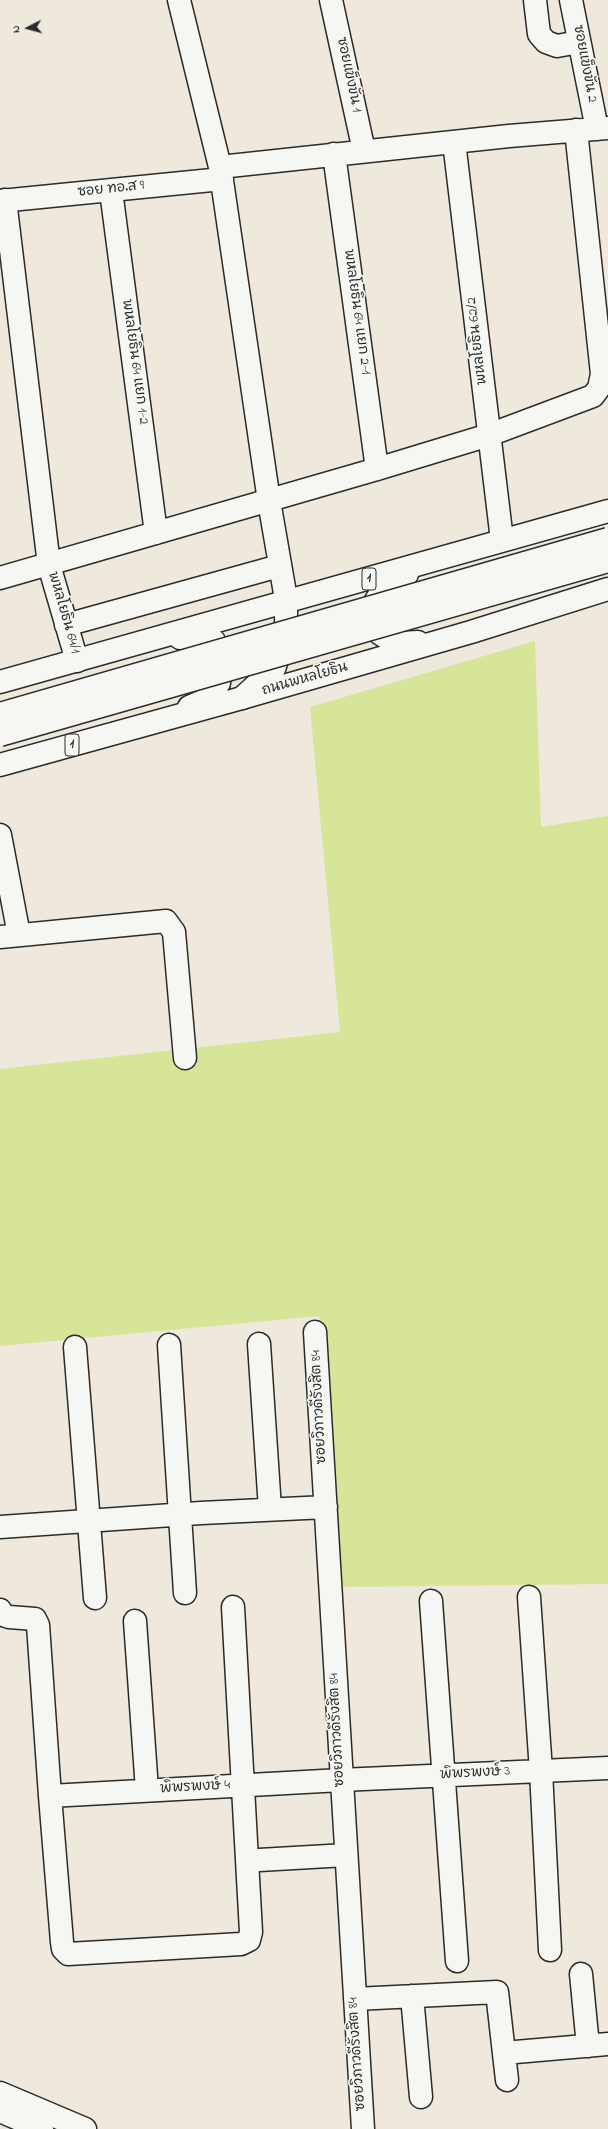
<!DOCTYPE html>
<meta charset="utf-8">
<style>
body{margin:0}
#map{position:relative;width:608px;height:2129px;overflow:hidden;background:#eee9dc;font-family:"Indie Flower",sans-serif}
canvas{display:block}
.north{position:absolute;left:8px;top:8px;width:40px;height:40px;-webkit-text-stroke:3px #f6f6f2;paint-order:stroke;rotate:264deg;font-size:11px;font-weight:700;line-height:16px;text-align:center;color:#2b2b2b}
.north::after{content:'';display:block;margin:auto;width:14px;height:18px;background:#2b2b2b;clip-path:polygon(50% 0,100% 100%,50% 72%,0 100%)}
</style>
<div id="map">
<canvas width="608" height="2129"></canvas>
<div class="north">N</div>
</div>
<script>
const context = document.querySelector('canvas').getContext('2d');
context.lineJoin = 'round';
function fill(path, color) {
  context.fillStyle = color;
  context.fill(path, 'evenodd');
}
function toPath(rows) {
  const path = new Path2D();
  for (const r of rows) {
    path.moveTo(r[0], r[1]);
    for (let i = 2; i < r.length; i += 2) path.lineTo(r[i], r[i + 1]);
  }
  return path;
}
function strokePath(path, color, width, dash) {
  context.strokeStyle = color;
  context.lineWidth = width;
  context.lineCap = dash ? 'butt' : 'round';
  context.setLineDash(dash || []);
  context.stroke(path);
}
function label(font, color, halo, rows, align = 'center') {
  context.font = font + ' "Indie Flower","Playpen Sans Thai",sans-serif';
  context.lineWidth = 3.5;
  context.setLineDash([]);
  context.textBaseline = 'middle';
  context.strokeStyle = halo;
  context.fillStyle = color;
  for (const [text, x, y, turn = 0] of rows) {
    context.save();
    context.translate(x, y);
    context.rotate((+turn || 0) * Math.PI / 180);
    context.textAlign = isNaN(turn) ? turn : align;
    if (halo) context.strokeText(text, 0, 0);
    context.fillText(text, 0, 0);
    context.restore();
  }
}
const green = toPath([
 [535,641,541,827,608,816,608,1584,341,1587,319,1316,0,1346,0,1069,340,1032,310,707]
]);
const minor = toPath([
 [179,0,220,167,269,501,286,599,286,633,274,669,242,698],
 [331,0,364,151],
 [535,0,539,34,546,42,557,46,579,42],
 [571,0,597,129],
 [454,142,502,540],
 [334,154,377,469],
 [220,167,509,136,608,128],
 [111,191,156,533],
 [5,200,49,565,77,661],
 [0,201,222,179],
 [0,578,377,469,489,435,593,396,599,388,602,374,576,130],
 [66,625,279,566],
 [0,835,19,935],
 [0,937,166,921,174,932,185,1058],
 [315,1332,363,2129],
 [259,1344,270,1509],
 [169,1345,185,1593],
 [75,1347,95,1598],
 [0,1527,201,1513,326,1507],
 [529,1597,541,1771,550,1950],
 [431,1601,457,1961],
 [0,1610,3,1615,9,1617,35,1619,38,1625,50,1796,62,1942,63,1949,68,1954,241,1944,249,1940,251,1932,233,1607],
 [135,1621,147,1790],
 [50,1796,341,1780,608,1768],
 [259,1860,346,1855],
 [581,1974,588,2046],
 [412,1996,421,2097],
 [355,1999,497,1992,507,2080],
 [504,2053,608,2044]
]);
const major = toPath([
 [407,574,387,586,380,594,375,602,373,612,374,621,379,633,390,640,401,643,418,642],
 [180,638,202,636,214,641,221,661,219,683,205,700,189,707],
 [0,682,608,511],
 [0,765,242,698,471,632,608,589],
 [0,2093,85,2129]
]);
const highway = toPath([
 [0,2111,42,2129]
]);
const majorBridge = toPath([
 [0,714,608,539],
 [0,735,608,561]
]);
const shields = [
 [369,579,14],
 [72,745,14]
];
const shieldNames = [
 ["1",369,579],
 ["1",72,745]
];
const streetNames = [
 ["ซอยแข็งขัน 2",584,64,79],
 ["ซอยแข็งขัน 1",348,75,78],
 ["ซอย ทอ.ส 9",111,190,-6],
 ["พหลโยธิน 64 แยก 2-1",356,312,82],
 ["พหลโยธิน 62/2",478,341,-97],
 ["พหลโยธิน 64 แยก 1-2",134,362,82],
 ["พหลโยธิน 64/1",63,613,74],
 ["ถนนพหลโยธิน",305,680,-16],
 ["ซอยวิภาวดีรังสิต 84",320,1407,-93],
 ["ซอยวิภาวดีรังสิต 84",338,1730,-93],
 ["พิพรพงษ์ 3",475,1774,-3],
 ["พิพรพงษ์ 4",195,1788,-3],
 ["ซอยวิภาวดีรังสิต 84",358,2054,-94]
];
fill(green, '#d6e598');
strokePath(minor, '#2b2b2b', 25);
strokePath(major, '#2b2b2b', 25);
strokePath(highway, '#2b2b2b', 25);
strokePath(minor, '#f6f6f2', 22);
strokePath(major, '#f6f6f2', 22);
strokePath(highway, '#f6f6f2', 22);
strokePath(majorBridge, '#2b2b2b', 25, []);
strokePath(majorBridge, '#f6f6f2', 22);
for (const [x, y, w] of shields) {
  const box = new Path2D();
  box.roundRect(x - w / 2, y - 11, w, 22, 3);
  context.fillStyle = '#f6f6f2';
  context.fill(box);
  strokePath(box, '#2b2b2b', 1);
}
label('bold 13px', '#2b2b2b', null, shieldNames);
label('14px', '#2b2b2b', '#f6f6f2', streetNames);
</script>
